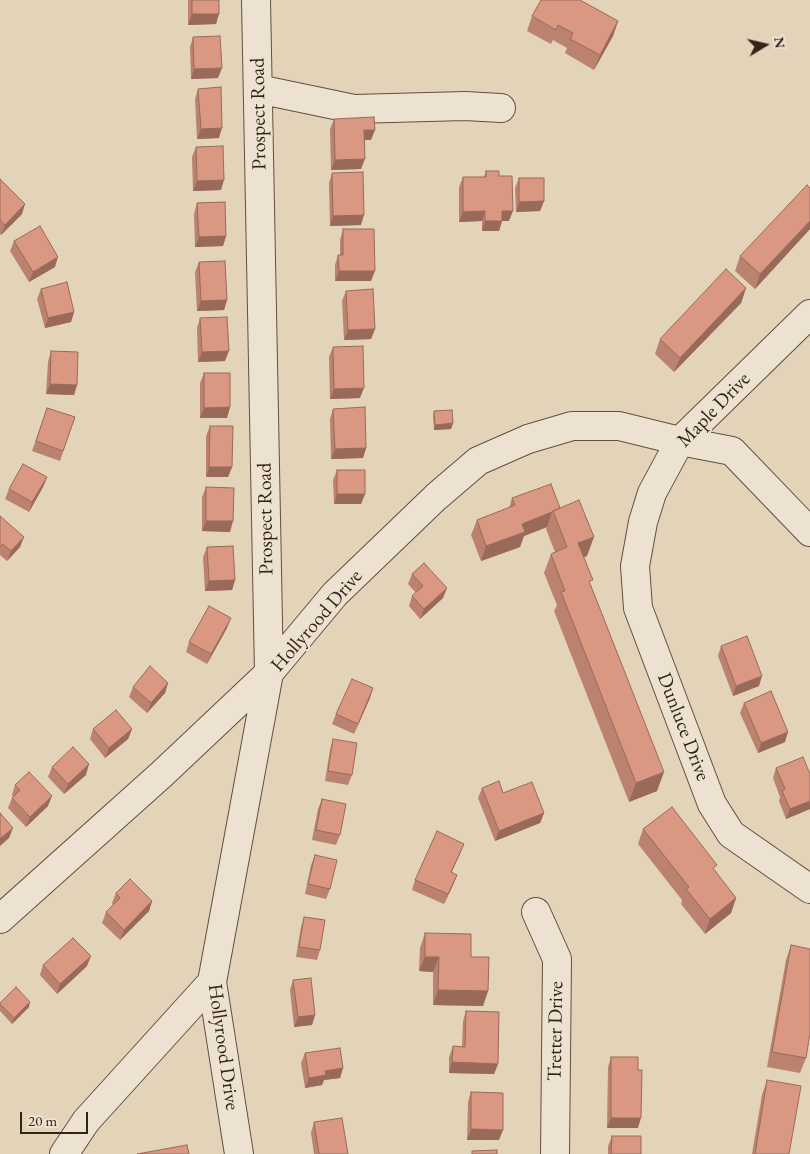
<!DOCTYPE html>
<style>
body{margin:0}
#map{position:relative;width:810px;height:1154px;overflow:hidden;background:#e3d3b8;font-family:"EB Garamond",serif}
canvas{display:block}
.north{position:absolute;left:740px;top:20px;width:50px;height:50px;-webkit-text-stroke:4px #ede2d1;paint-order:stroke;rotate:81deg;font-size:14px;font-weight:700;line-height:20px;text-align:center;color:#342417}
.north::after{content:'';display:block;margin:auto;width:18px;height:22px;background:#342417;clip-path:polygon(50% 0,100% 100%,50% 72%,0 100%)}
.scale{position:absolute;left:20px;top:1112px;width:68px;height:22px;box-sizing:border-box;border:2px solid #342417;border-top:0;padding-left:6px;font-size:15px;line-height:18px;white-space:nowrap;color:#342417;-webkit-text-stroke:4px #ede2d1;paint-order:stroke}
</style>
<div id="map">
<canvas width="810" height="1154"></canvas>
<div class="north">N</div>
<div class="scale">20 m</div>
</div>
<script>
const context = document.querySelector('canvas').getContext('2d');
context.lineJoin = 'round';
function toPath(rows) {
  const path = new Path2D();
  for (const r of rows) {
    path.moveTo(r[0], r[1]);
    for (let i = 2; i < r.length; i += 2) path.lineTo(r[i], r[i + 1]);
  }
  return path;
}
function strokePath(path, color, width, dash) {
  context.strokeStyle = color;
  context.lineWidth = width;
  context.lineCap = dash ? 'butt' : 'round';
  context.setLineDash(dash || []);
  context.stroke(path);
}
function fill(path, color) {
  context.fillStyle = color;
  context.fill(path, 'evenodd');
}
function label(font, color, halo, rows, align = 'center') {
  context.font = font + ' "EB Garamond",serif';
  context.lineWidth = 4;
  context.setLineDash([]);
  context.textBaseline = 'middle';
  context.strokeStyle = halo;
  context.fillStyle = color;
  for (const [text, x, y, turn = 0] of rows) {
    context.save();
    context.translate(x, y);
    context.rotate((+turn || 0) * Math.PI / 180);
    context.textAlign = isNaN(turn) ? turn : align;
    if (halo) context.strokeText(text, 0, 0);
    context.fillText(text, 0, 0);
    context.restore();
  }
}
const minor = toPath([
 [258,89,354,109,465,106,501,108],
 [810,314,680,441,652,493,643,522,635,566,638,608,712,804,731,834,810,889],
 [536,912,557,959,555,1154],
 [0,919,162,774,269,673,335,594,436,497,478,461,528,439,572,426,619,426,680,441,732,451,810,532],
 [64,1154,86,1121,212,982],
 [239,1154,212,982,269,673,256,0]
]);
const wall = toPath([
 [188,0,219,0,216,24,188,25],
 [532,16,618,21,613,36,594,70,565,53,567,48,553,40,551,44,527,31],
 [193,37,218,78,191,79,190,47],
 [198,89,219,138,197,139,195,99],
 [334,119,371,140,364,140,361,169,331,170,330,129],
 [196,147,221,190,193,191,192,157],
 [486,171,499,176,509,221,502,221,499,231,482,231,482,221,459,222,459,187,463,177,484,177],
 [332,173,361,225,330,226,329,183],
 [519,178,544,201,540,211,516,212,515,188],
 [0,179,22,214,1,235,0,234],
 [810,188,810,229,755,289,735,271,740,256],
 [197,203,226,236,223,246,195,247,194,214],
 [343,229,371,281,335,281,335,265,338,255,340,255,340,240],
 [14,241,55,267,29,282,10,251],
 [199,262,227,300,224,310,197,311,195,272],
 [746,288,741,303,674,372,655,354,660,339],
 [41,289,74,312,71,322,45,328,37,299],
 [346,291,375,329,371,339,344,340,342,301],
 [200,318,225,361,198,362,197,328],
 [333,347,360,398,330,399,329,357],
 [51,351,77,385,74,395,46,394,48,362],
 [204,373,230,407,227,418,200,418,200,383],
 [47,408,75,417,60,461,32,451],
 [333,409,366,448,363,458,331,459,330,419],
 [434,411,453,423,451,429,434,430,433,416],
 [210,426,232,467,228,477,206,477,206,436],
 [337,470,365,494,361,504,334,504,333,480],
 [47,477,43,487,29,512,5,499,9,489],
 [206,487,230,532,202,531,202,497],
 [512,498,560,508,587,556,584,557,590,586,657,791,629,802,554,611,557,605,544,573,551,554,555,552,546,529,547,527,524,536,520,547,481,561,471,535,477,520,509,508],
 [0,516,20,547,7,561,0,555],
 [207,547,235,580,232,590,205,591,203,557],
 [412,574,443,598,420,619,409,606,412,596,416,593,408,584],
 [227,628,207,664,186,652,189,642],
 [721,646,759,686,733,696,718,656],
 [168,683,165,693,147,713,129,697,133,687],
 [370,698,354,734,332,724,336,714],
 [744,703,785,742,758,753,740,713],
 [93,729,132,729,128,739,105,758,90,739],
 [333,739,352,775,348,785,325,781,330,750],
 [52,767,86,775,64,794,48,777],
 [776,768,810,774,810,809,786,819,779,801,780,797,773,778],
 [15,785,48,806,26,827,8,808,12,798,13,797,12,795],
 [482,788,503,793,544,813,540,823,495,841,478,798],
 [322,799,340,835,336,845,312,840,318,809],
 [643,829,715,871,736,898,731,913,705,934,681,904,682,900,638,844],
 [464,844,451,873,457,875,453,885,444,904,412,890,415,880],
 [315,855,330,889,326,899,305,894,311,865],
 [116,893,152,901,149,911,120,940,102,923,106,912,113,905,112,903],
 [304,917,320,950,317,960,296,957,301,927],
 [425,933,471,957,488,991,483,1006,433,1005,433,972,419,971,420,948],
 [791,945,806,1058,800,1073,767,1067,786,960],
 [43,965,87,966,57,994,40,975],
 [293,980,315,1015,312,1025,294,1027,290,990],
 [0,1003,29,1007,12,1024,0,1011],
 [466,1011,498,1064,494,1074,449,1073,449,1057,453,1046,462,1047,463,1021],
 [305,1053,343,1068,340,1078,324,1080,322,1085,305,1088,301,1063],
 [611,1057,638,1128,607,1128,608,1067],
 [767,1080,789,1154,752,1154,762,1095],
 [471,1092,499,1140,467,1140,468,1102],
 [314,1122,348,1154,314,1154,311,1133],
 [612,1136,641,1154,608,1154,608,1146]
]);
const shadedWall = toPath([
 [192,14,219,14,216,24,188,25],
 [618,21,613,36,594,70,600,55],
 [222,68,218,78,191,79,194,69],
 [222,128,219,138,197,139,201,129],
 [364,130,375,130,371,140,360,140],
 [365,159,361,169,331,170,335,160],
 [224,180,221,190,193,191,197,181],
 [544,201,540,211,516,212,519,202],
 [25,204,22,214,1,235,5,225],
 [485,211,482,221,459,222,463,212],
 [502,211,513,211,509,221,499,221],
 [364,215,361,225,330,226,333,216],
 [485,221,502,221,499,231,482,231],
 [810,221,810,229,755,289,760,274],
 [226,236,223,246,195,247,199,237],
 [58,257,55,267,29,282,33,272],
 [339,271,375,271,371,281,335,281],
 [746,288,741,303,674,372,680,358],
 [227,300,224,310,197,311,201,301],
 [74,312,71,322,45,328,48,318],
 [375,329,371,339,344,340,348,330],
 [229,351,225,361,198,362,202,352],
 [50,384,77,385,74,395,46,394],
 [364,388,360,398,330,399,334,389],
 [230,407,227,418,200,418,204,408],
 [453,423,451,429,434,430,435,425],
 [366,448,363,458,331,459,335,449],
 [209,467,232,467,228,477,206,477],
 [47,477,43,487,29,512,32,502],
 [337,494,365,494,361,504,334,504],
 [552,512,547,527,524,536,520,547,481,561,486,546,522,524],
 [206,521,233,521,230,532,202,531],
 [24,537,20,547,7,561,11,551],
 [594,537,587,556,571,562,578,543],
 [235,580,232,590,205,591,209,581],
 [447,588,443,598,420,619,424,609],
 [231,618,227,628,207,664,211,654],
 [762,676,759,686,733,696,736,686],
 [168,683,165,693,147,713,151,703],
 [373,688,370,698,354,734,358,724],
 [132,729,128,739,105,758,109,748],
 [788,732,785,742,758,753,761,743],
 [89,764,86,775,64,794,68,784],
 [664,772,657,791,629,802,636,783],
 [52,796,48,806,26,827,30,817],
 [810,801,810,809,786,819,790,809],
 [544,813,540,823,495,841,499,831],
 [13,828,9,838,0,846,0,839],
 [464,844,460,854,447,882,451,872],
 [457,875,453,885,444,904,448,894],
 [736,898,731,913,705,934,710,919],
 [152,901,149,911,120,940,124,930],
 [91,956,87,966,57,994,60,984],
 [425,957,439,957,433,972,419,971],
 [438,990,488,991,483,1006,433,1005],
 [30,1002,29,1007,12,1024,14,1018],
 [315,1015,312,1025,294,1027,298,1017],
 [452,1062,498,1064,494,1074,449,1073],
 [343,1068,340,1078,324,1080,322,1085,305,1088,309,1078,325,1071],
 [611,1118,641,1118,638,1128,607,1128],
 [471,1129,503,1130,499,1140,467,1140]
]);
const building = toPath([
 [192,0,219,0,219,14,192,14,192,0],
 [541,0,580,0,618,21,600,55,570,39,573,33,558,25,556,30,532,16,541,0],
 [220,36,222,68,194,69,193,37,220,36],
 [221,87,222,128,201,129,198,89,221,87],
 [374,117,375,130,364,130,365,159,335,160,334,119,374,117],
 [223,146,224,180,197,181,196,147,223,146],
 [486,171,499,171,499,176,512,176,513,211,502,211,502,221,485,221,485,211,463,212,463,177,486,177,486,171],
 [363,172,364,215,333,216,332,173,363,172],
 [519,178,544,178,544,201,519,202,519,178],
 [0,179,25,204,5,225,0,220,0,179],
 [807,185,810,188,810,221,760,274,740,256,807,185],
 [225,202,226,236,199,237,197,203,225,202],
 [40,226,58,257,33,272,14,241,40,226],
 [343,229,374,229,375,271,339,271,338,255,343,255,343,229],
 [225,261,227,300,201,301,199,262,225,261],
 [726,269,746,288,680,358,660,339,726,269],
 [67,282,74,312,48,318,41,289,67,282],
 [373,289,375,329,348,330,346,291,373,289],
 [227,317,229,351,202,352,200,318,227,317],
 [363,346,364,388,334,389,333,347,363,346],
 [51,351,78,352,77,385,50,384,51,351],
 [204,373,230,373,230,407,204,408,204,373],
 [365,407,366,448,335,449,333,409,365,407],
 [47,408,75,417,63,451,36,441,47,408],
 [452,410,453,423,435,425,434,411,452,410],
 [210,426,233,426,232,467,209,467,210,426],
 [23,464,47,477,32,502,9,489,23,464],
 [337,470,365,470,365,494,337,494,337,470],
 [551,484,560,508,553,511,552,512,522,524,525,532,486,546,477,520,515,505,512,498,551,484],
 [206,487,234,488,233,521,206,521,206,487],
 [579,500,594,537,578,543,593,580,589,581,664,772,636,783,561,592,565,591,551,554,567,547,553,511,579,500],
 [0,516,24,537,11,551,3,544,0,547,0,516],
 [233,546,235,580,209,581,207,547,233,546],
 [424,563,447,588,424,609,412,596,423,586,412,574,424,563],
 [209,606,231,618,211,654,189,642,209,606],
 [747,636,762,676,736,686,721,646,747,636],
 [150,666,168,683,151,703,133,687,150,666],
 [352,679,373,688,358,724,336,714,352,679],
 [771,691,788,732,761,743,744,703,771,691],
 [116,710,132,729,109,748,93,729,116,710],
 [333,739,357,743,352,775,328,771,333,739],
 [73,747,89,764,68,784,52,767,73,747],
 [803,757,810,774,810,801,790,809,782,791,785,789,776,768,803,757],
 [29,772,52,796,30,817,12,798,20,790,15,785,29,772],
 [499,781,503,793,532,782,544,813,499,831,482,788,499,781],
 [322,799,346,804,340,835,316,830,322,799],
 [672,807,717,865,713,868,736,898,710,919,686,889,689,887,643,829,672,807],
 [0,813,13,828,0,839,0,813],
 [437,831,464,844,451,872,457,875,448,894,415,880,437,831],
 [315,855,337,860,330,889,308,884,315,855],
 [130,879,152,901,124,930,106,912,120,898,116,893,130,879],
 [304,917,325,920,320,950,299,947,304,917],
 [425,933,471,934,471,957,489,957,488,991,438,990,439,957,425,957,425,933],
 [73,938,91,956,60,984,43,965,73,938],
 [791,945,810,949,810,1033,806,1058,772,1052,791,945],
 [311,978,315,1015,298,1017,293,980,311,978],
 [16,987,30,1002,14,1018,0,1004,0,1003,16,987],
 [466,1011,499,1012,498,1064,452,1062,453,1046,465,1047,466,1011],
 [340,1048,343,1068,325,1071,326,1075,309,1078,305,1053,340,1048],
 [611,1057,638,1057,638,1070,642,1070,641,1118,611,1118,611,1057],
 [767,1080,801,1086,789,1154,755,1154,767,1080],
 [471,1092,503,1093,503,1130,471,1129,471,1092],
 [342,1118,348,1154,319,1154,314,1122,342,1118],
 [612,1136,641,1136,641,1154,611,1154,612,1136],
 [187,1145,189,1154,137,1154,187,1145],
 [497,1150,497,1154,472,1154,472,1151,497,1150]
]);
const streetNames = [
 ["Prospect Road",259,114,-91],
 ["Maple Drive",714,410,-46],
 ["Prospect Road",266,519,-91],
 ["Hollyrood Drive",317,621,-49],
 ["Dunluce Drive",683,727,69],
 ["Tretter Drive",556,1031,-89],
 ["Hollyrood Drive",223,1047,82]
];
strokePath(minor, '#60503f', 30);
strokePath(minor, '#ede2d1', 28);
fill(wall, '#bb826f');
fill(shadedWall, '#996a5a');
fill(building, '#da9781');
strokePath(building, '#996a5a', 1);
label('20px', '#342417', '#ede2d1', streetNames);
</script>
